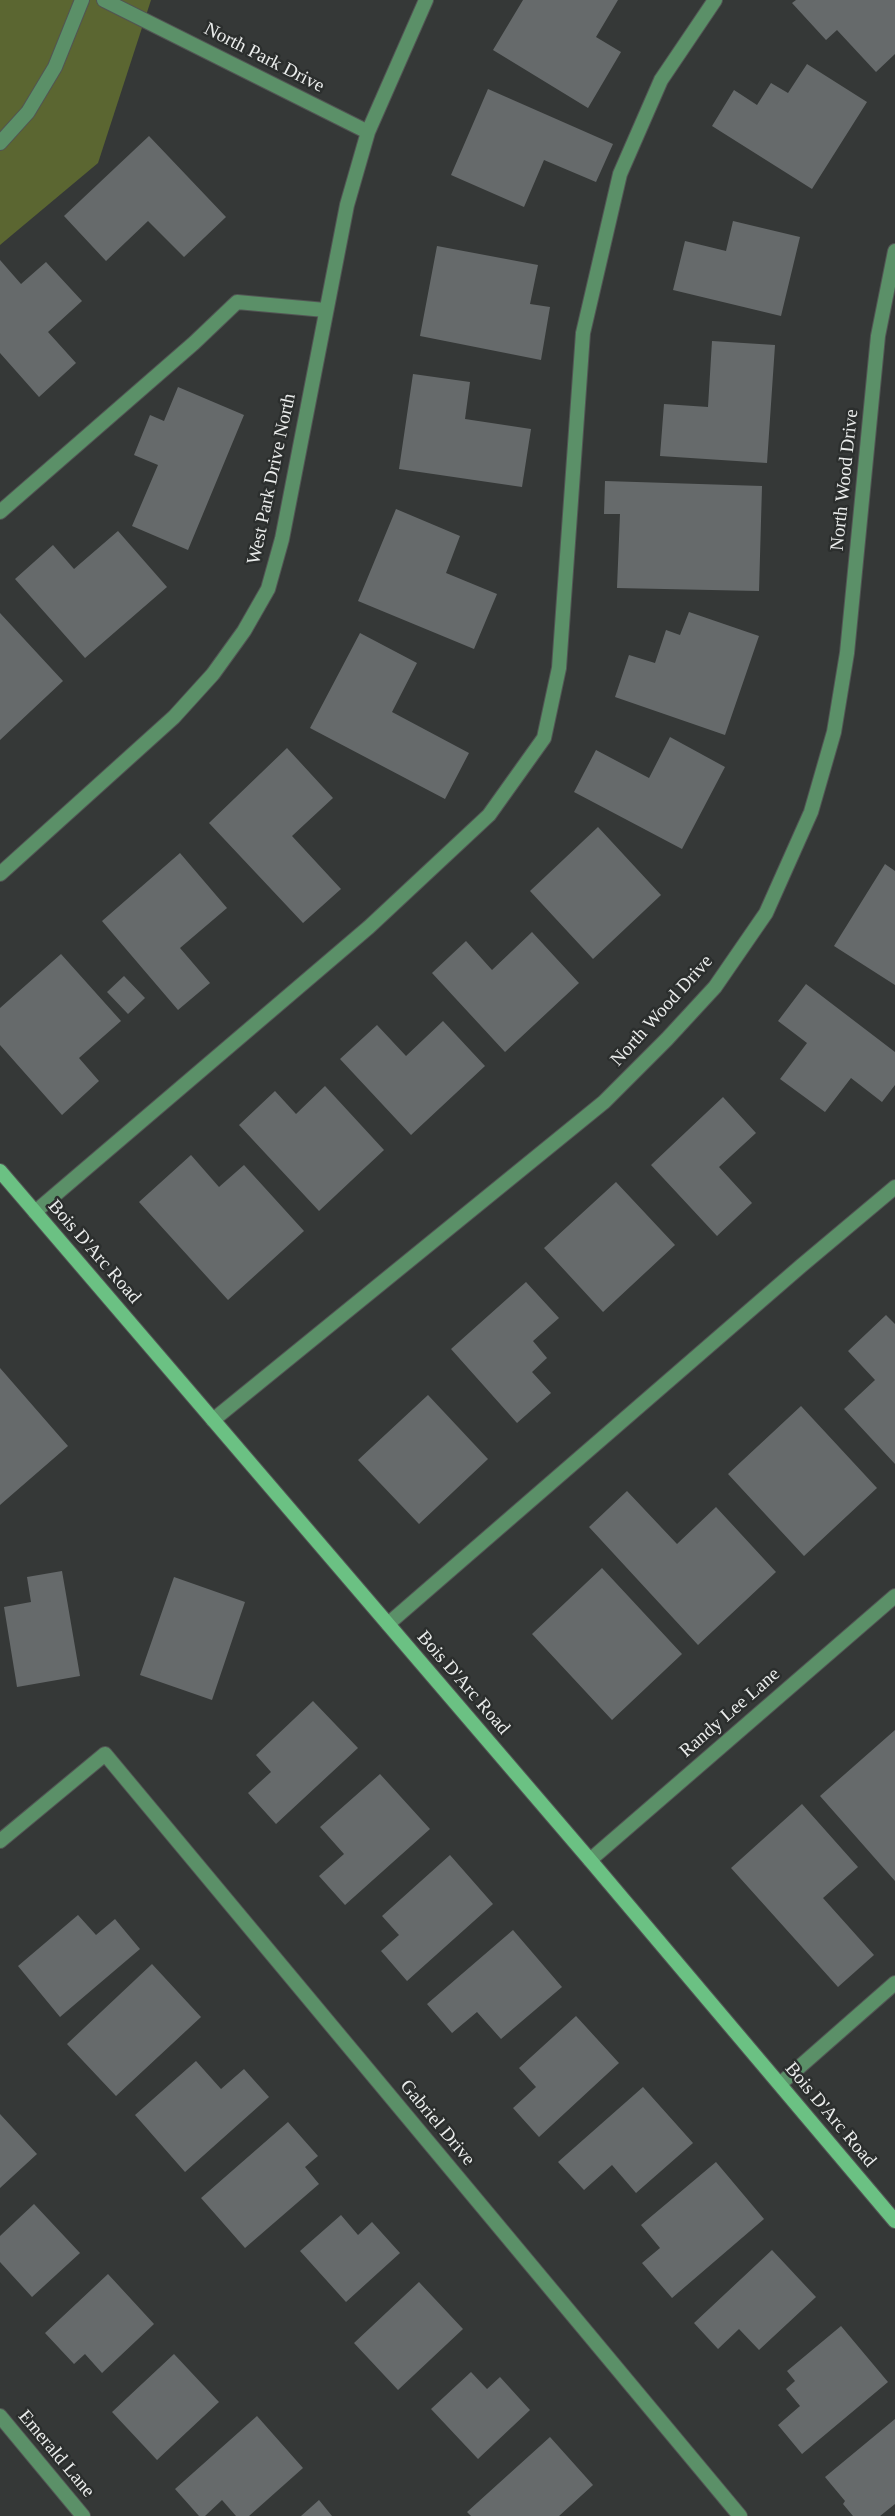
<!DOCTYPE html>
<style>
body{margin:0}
canvas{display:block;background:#353837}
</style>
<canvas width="895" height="2516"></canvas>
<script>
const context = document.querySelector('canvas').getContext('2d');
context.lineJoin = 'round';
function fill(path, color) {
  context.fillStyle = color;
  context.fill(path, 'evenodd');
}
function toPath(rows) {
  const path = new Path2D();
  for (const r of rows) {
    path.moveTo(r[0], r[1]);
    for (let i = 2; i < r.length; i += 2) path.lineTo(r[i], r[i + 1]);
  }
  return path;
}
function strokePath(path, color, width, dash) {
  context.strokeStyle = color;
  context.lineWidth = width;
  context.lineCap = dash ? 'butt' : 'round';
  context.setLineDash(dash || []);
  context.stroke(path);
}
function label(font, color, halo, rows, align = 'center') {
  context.font = font + ' "Times New Roman",serif';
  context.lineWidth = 5;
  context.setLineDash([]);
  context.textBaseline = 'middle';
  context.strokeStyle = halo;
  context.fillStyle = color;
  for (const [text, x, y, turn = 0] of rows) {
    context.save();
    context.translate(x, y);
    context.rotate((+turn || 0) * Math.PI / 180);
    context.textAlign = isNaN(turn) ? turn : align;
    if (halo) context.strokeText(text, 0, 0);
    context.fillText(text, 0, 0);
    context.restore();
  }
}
const green = toPath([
 [0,0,151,0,98,163,0,245]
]);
const building = toPath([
 [523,0,618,0,596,37,621,52,588,108,493,50],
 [796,0,895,0,895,54,876,72,837,30,826,40,792,3],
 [807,64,867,102,812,189,712,126,734,90,757,105,771,83,788,93],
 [488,89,613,144,596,182,544,160,524,207,451,175],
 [149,136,226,217,184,257,148,221,106,261,64,216],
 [733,221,800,237,781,316,673,290,685,241,726,251],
 [437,246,538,265,530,304,550,307,541,360,420,336],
 [0,260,21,284,46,262,82,301,48,332,76,363,39,397,0,353],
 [712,341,775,345,767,463,660,456,664,404,708,407],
 [413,374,470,382,465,419,531,429,522,487,399,469],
 [178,387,244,415,188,550,132,526,158,465,134,455,150,415,164,421],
 [605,481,762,486,759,591,617,588,620,514,604,514],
 [396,509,460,536,446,573,497,594,474,649,358,601],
 [118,531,167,587,85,658,15,579,53,545,74,569],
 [689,612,759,636,725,735,615,697,629,655,655,663,666,630,680,635],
 [0,613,63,681,0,740],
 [360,633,417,663,392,712,469,753,445,799,310,728],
 [670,737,725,767,682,849,574,792,596,750,649,778],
 [287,748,333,798,292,836,341,889,303,923,209,823],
 [598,827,661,895,593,959,530,891],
 [180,853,227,908,180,948,210,983,178,1010,102,921],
 [885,864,895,871,895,985,834,946],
 [532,932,579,983,505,1052,432,973,466,941,492,970],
 [61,954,121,1021,79,1058,99,1081,62,1115,0,1045,0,1008],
 [124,976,145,998,128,1014,107,992],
 [806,984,895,1052,895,1085,882,1102,851,1078,825,1112,780,1079,807,1043,778,1021],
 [443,1021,485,1066,411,1135,340,1059,377,1025,406,1056],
 [325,1086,384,1150,319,1211,239,1125,275,1091,296,1114],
 [723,1097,756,1133,719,1167,752,1203,717,1236,651,1165],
 [191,1155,219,1187,244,1165,304,1231,228,1300,139,1202],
 [616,1182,675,1245,603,1312,544,1248],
 [526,1282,559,1318,533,1341,547,1358,532,1372,551,1393,517,1423,451,1349],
 [886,1315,895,1324,895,1464,844,1409,875,1380,848,1351],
 [0,1368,68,1446,0,1505],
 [428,1395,488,1459,419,1524,358,1460],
 [801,1406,877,1488,804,1556,728,1474],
 [627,1491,677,1544,716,1507,776,1572,698,1645,589,1527],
 [602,1568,682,1654,612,1720,532,1634],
 [62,1571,80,1676,17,1687,4,1607,31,1602,27,1577],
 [174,1577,245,1602,212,1700,140,1675],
 [313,1701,358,1748,276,1824,248,1793,271,1772,256,1755],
 [895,1730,895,1881,820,1796],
 [380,1774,430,1829,345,1905,319,1876,344,1854,320,1827],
 [802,1804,858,1867,823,1898,874,1955,838,1987,731,1868],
 [450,1855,493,1904,407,1981,381,1951,399,1935,382,1916],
 [78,1915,96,1935,115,1919,140,1949,60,2017,18,1966],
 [513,1930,562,1987,501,2039,477,2012,452,2033,427,2004],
 [152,1964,201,2017,116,2096,67,2044],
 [576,2016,619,2063,539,2137,513,2108,536,2087,519,2068],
 [196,2061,221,2089,244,2069,269,2097,185,2172,135,2115],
 [643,2087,693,2143,636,2193,612,2165,584,2190,558,2162],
 [0,2114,37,2154,0,2188],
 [288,2122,318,2156,305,2167,319,2184,245,2248,201,2198],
 [716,2162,764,2219,672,2298,642,2263,660,2248,641,2225],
 [34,2204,80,2253,32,2297,0,2262,0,2236],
 [341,2215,358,2235,372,2222,400,2253,346,2302,300,2251],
 [772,2250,816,2297,759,2350,739,2329,718,2349,694,2323],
 [108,2274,154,2324,102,2373,85,2354,74,2364,45,2333],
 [419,2282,463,2329,398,2390,354,2343],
 [841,2326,888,2382,802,2454,778,2425,800,2406,786,2389,795,2381,787,2371],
 [174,2354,219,2402,157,2460,112,2412],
 [471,2372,487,2389,500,2377,530,2410,478,2459,431,2409],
 [257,2416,303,2468,249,2516,236,2516,222,2500,205,2516,199,2516,175,2489],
 [895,2419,895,2504,880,2516,853,2516,843,2504,845,2501,825,2477],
 [550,2437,593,2485,559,2516,471,2516,467,2512],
 [319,2500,332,2516,301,2516]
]);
const lane = toPath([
 [0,512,194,343,237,302,325,310],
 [35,1212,369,927,489,815,544,738,559,668,583,333,620,174,661,80,715,0],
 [388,1624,801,1266,895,1187],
 [780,2084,895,1983]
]);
const street = toPath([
 [104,0,368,132],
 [0,143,28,112,55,67,82,0],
 [0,874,174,717,213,674,244,631,268,589,282,539,347,205,368,132,426,0],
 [213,1420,604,1102,667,1039,715,987,766,913,811,812,834,732,847,653,878,336,895,251],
 [0,1841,105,1754,740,2516],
 [590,1860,895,1596],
 [0,2416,83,2516]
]);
const secondary = toPath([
 [0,1171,590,1860,895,2221]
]);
const streetNames = [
 ["North Park Drive",264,58,27],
 ["West Park Drive North",272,479,-78],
 ["North Wood Drive",845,480,-84],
 ["North Wood Drive",662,1011,-48],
 ["Bois D'Arc Road",94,1252,49],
 ["Bois D'Arc Road",463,1683,49],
 ["Randy Lee Lane",730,1713,-41],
 ["Bois D'Arc Road",830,2115,50],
 ["Gabriel Drive",437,2123,50],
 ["Emerald Lane",56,2454,50]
];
fill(green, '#5b6631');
fill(building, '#666a6b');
strokePath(lane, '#525554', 16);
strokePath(street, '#525554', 16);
strokePath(secondary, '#525554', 16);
strokePath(lane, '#5b9068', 14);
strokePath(street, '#5b9068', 14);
strokePath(secondary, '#6bc183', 14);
label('19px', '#eaeceb', '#2b2e2d', streetNames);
</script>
